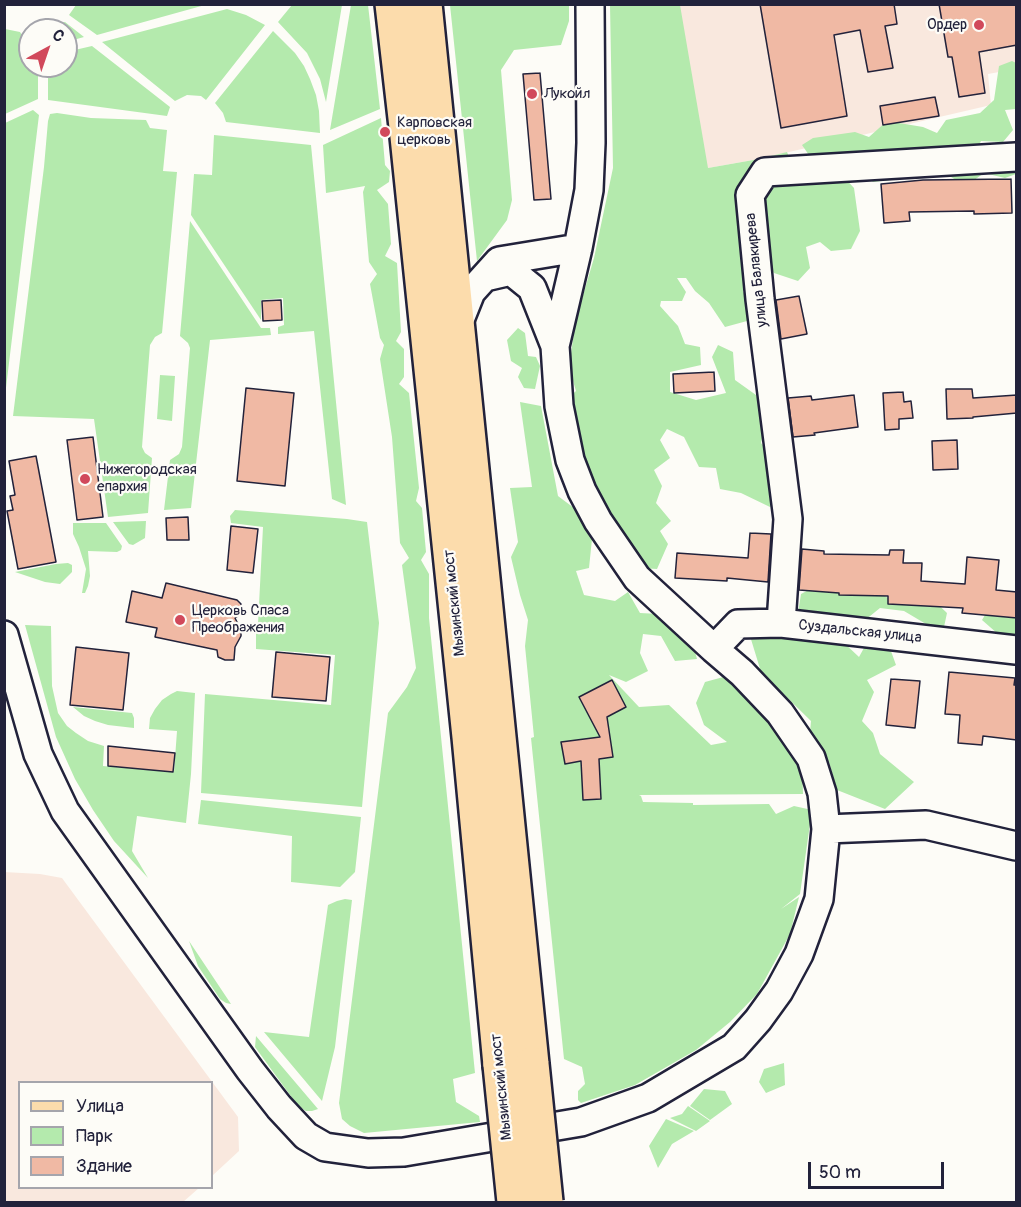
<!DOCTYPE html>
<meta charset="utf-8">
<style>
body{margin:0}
#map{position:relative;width:1021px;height:1207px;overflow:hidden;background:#fdfcf7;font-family:Pangolin,sans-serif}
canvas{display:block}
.frame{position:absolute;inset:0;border:6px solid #22223b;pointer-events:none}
.legend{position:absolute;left:18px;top:1081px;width:195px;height:108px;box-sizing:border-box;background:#fdfcf7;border:2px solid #a5a5ac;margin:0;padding:8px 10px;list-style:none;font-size:18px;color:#22223b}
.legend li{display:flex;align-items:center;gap:12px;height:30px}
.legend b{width:30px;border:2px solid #a5a5ac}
.north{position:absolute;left:18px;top:18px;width:60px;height:60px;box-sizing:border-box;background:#fdfcf7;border:2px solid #a5a5ac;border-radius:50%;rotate:40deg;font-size:16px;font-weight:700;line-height:24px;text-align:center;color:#22223b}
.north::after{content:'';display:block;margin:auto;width:21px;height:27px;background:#d1495b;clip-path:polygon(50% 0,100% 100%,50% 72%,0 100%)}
.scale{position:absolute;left:808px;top:1162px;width:136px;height:27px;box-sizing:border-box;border:3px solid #22223b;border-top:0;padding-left:8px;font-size:18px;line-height:21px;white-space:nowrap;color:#22223b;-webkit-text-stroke:4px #fdfcf7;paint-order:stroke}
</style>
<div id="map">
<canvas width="1021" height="1207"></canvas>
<div class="frame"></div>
<ul class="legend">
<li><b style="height:8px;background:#fcdcac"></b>Улица</li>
<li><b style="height:16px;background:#b4eaad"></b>Парк</li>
<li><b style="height:16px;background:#f0b9a4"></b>Здание</li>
</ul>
<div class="north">С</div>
<div class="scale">50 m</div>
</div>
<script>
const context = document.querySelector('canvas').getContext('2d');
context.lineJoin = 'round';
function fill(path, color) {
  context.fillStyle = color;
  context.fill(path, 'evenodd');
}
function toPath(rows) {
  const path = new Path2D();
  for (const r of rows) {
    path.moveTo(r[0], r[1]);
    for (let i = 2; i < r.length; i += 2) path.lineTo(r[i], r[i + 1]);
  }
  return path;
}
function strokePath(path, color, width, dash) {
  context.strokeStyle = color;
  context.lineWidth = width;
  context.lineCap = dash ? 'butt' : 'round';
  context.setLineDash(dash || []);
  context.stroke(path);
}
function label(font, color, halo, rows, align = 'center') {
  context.font = font + ' Pangolin,sans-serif';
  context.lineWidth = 4.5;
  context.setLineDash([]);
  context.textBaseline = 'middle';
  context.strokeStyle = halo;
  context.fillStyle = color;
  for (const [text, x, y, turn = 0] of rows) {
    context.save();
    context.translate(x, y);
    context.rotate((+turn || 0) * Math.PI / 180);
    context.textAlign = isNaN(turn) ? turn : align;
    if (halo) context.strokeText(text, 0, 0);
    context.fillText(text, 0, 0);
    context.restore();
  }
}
const built = toPath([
 [647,5,1016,5,1016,69,988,74,991,105,759,159,680,173],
 [4,872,40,874,62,878,238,1117,239,1151,212,1176,212,1082,20,1082,20,1188,199,1188,183,1202,5,1202]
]);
const green = toPath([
 [76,5,79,4,205,5,97,35,69,15],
 [292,5,342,5,326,102,320,79,307,53,278,22],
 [351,5,368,5,380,109,330,130],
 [450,5,569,5,569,21,561,45,514,50,501,70,512,200,507,220,477,261],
 [610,5,680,5,708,168,759,159,787,152,797,176,841,174,854,188,860,231,851,249,831,251,820,242,806,247,810,268,798,281,774,273,761,257,750,260,743,292,755,301,747,321,725,327,709,303,695,291,686,278,677,278,686,292,682,301,661,301,660,306,678,326,685,344,700,347,701,365,670,372,670,392,696,400,726,393,712,357,718,345,733,352,735,380,756,395,766,421,761,443,780,465,782,497,770,507,741,493,720,489,716,468,699,467,684,437,667,429,660,440,670,458,654,470,662,486,656,503,671,521,660,531,668,544,657,569,640,568,591,485,566,400,576,391,569,367,576,319,594,258,613,168],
 [227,9,246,15,265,25,206,100,201,96,187,95,175,101,102,42],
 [65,22,84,37,66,42,66,30,32,29],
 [5,29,20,32,30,48,30,66,38,66,38,99,5,114],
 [273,31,295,53,304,66,310,79,316,95,319,111,320,133,226,122,223,113,215,103],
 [92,46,170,107,167,116,48,100,48,66,66,66,66,52],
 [1012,61,1016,63,1016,109,1005,110,1013,130,1003,142,981,141,973,157,1016,163,1016,174,1005,178,984,173,966,186,946,174,873,182,861,172,813,161,802,145,813,138,855,132,869,137,887,121,923,127,937,133,946,120,980,113,994,100,999,66],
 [33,110,39,115,5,396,5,123],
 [57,113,91,118,146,120,150,128,167,130,163,171,177,172,162,333,155,337,150,345,142,447,145,453,152,458,148,513,108,517,94,419,13,416,44,167,48,121,50,114],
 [381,118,385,165,390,171,389,182,377,190,388,204,391,244,385,256,397,263,401,332,396,341,404,349,404,377,399,384,409,393,419,488,416,501,422,508,426,552,421,560,429,574,429,618,475,1073,453,1079,456,1102,479,1116,480,1122,364,1133,350,1126,342,1119,339,1103,388,713,407,687,416,668,402,565,409,558,400,543,392,437,380,359,384,345,380,338,370,284,377,274,369,262,363,192,365,186,326,193,323,145],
 [214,135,311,145,346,505,332,499,314,331,278,334,278,327,284,325,283,298,261,300,261,320,191,215,194,174,212,175],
 [190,221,261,328,270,328,271,335,210,340,191,508,164,510,170,460,179,454,182,447,190,348,188,343,180,336],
 [518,328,525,333,528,356,536,357,540,366,535,389,524,388,518,377,522,368,511,361,507,340],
 [160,375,175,376,172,421,157,419],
 [520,402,541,406,558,496,578,511,592,539,589,568,576,571,584,595,615,601,628,592,640,613,659,614,693,644,697,659,675,661,661,636,643,634,640,653,648,671,626,682,609,675,639,707,669,705,711,745,727,742,704,725,696,703,705,682,727,676,760,705,802,764,803,794,639,795,641,796,643,802,693,803,693,805,769,804,776,814,794,806,812,810,800,894,781,909,799,897,790,934,757,994,730,1022,696,1050,635,1085,581,1103,578,1100,578,1091,585,1084,582,1067,564,1059,531,738,534,737,525,646,528,620,520,595,511,557,518,542,510,488,532,487],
 [235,510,347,519,367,522,379,623,362,807,201,793,205,694,331,705,335,655,256,649,256,627,258,624,263,527,231,523,230,516],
 [146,521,145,538,133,545,129,544,113,522],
 [73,523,106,523,122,546,121,550,117,552,88,551,90,576,88,586,85,593,82,593,86,569,79,547,73,534],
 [68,563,72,565,72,572,60,584,45,582,15,572,56,564],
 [824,582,873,590,896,602,923,590,947,613,944,627,931,627,904,611,880,608,859,625,841,615,812,620,798,613,801,594],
 [988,610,1016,611,1016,634,998,634,982,620],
 [769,619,822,642,842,641,859,657,870,637,887,640,896,665,867,680,874,692,862,721,873,733,880,754,914,782,885,809,837,790,829,762,809,745,811,721,761,672,750,636],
 [25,625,51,626,52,686,58,713,67,726,76,733,88,741,104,746,103,766,174,772,177,731,149,729,150,718,155,709,162,700,171,694,177,691,195,693,191,774,186,823,137,816,132,851,148,878,114,841,93,810,75,779,56,737],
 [73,707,132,713,134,718,134,728,108,725,95,721,84,716],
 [201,800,361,817,355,872,340,887,291,882,292,836,198,824],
 [345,899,352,900,335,1047,322,1101,264,1032,309,1037,328,905,337,901],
 [189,941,231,1004,226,1003,220,999,198,966],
 [256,1036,318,1109,312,1111,306,1111,298,1106,255,1047],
 [784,1063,785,1085,766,1093,759,1082,764,1069],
 [704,1089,725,1091,732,1104,710,1120,690,1106],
 [688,1106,710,1121,696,1131,670,1118,682,1114],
 [666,1119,694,1131,672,1144,658,1168,649,1146]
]);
const building = toPath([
 [760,4,894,4,897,24,885,26,893,68,868,72,860,30,834,35,847,116,781,128,760,4],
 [939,4,1017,4,1017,45,979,52,985,93,959,97,952,57,948,57,939,4],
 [540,73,551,199,534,200,523,74,540,73],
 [935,97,939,116,883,125,880,106,935,97],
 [1011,179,1012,213,974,214,974,211,909,212,910,221,884,223,881,184,923,180,1011,179],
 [799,296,807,334,781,339,776,300,799,296],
 [281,300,282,320,263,321,262,301,281,300],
 [714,372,715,391,674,393,673,374,714,372],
 [246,388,294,393,285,486,237,481,246,388],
 [946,389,972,389,973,398,1017,395,1017,413,973,417,973,418,947,419,946,389],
 [903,392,904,402,911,401,913,418,899,419,899,429,885,430,883,393,903,392],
 [854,395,858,427,814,433,815,435,793,437,788,398,811,396,812,400,854,395],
 [93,437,103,517,77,520,67,440,93,437],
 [957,440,958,469,933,470,932,441,957,440],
 [36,456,56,562,18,569,7,511,13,510,10,496,15,495,9,461,36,456],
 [188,517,189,540,167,540,166,518,188,517],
 [231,526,258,529,253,573,227,570,231,526],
 [750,533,771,534,768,582,727,578,727,581,675,578,677,553,748,558,750,533],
 [802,549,824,551,824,554,889,555,890,550,904,550,903,563,922,563,921,581,965,584,967,557,999,560,996,590,1017,592,1017,618,962,613,963,608,888,604,888,596,839,595,839,593,799,590,802,549],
 [166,583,237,600,241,604,241,614,235,618,241,630,241,636,235,647,234,660,225,660,218,657,217,650,155,637,157,628,126,622,132,591,162,598,166,583],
 [76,647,129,653,123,710,70,705,76,647],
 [276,652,330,657,326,701,272,697,276,652],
 [949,672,1015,678,1014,685,1017,685,1017,740,983,736,982,745,958,743,960,715,945,714,949,672],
 [891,679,920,681,915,728,886,725,891,679],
 [612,680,626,707,607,717,613,757,599,759,601,799,583,800,581,761,565,764,561,742,600,737,579,697,612,680],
 [108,746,175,753,173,772,108,766,108,746]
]);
const minor = toPath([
 [485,277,511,271,532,288,555,346],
 [457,327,471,292,499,261,578,248],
 [781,623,788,519,760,299,750,195,765,172,1016,157],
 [4,635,38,754,65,811,250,1070,279,1107,306,1136,325,1147,368,1153,404,1152,581,1122,648,1098,734,1047,758,1020,779,991,799,954,819,899,826,829,822,793,811,758,780,713,742,673,714,649,637,578,598,521,582,491,570,460,559,406,555,346,578,248,589,190,591,143,590,4],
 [714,649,738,624,781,623,1016,650],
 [826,829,926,825,1016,846]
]);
const major = toPath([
 [392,4,406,127,469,737,500,1065],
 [425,4,532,1064]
]);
const majorBridge = toPath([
 [532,1064,546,1202],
 [500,1065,514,1202]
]);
const markers = [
 [979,25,6,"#d1495b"],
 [532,94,6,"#d1495b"],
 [385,132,6,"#d1495b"],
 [85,479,6,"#d1495b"],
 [180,620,6,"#d1495b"]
];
const poiNames = [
 ["Ордер",967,25,"right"],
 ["Лукойл",544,94],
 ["Карповская",397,123],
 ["церковь",397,140],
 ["Нижегородская",97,470],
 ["епархия",97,487],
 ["Церковь Спаса",192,611],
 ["Преображения",192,628]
];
const streetNames = [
 ["улица Балакирева",757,270,-96],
 ["Мызинский мост",455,603,-96],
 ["Суздальская улица",860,632,6],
 ["Мызинский мост",502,1087,-96]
];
fill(built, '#f9e8de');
fill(green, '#b4eaad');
fill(building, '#f0b9a4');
strokePath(building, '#22223b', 1.5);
strokePath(minor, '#22223b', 32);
strokePath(major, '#22223b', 38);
strokePath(minor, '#fdfcf7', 27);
strokePath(major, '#fcdcac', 33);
strokePath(majorBridge, '#22223b', 38, []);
strokePath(majorBridge, '#fcdcac', 33);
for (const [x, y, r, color] of markers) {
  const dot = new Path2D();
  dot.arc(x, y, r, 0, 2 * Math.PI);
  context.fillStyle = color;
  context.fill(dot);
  strokePath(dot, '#fdfcf7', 2);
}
label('15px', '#22223b', '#fdfcf7', poiNames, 'left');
label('15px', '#22223b', '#fdfcf7', streetNames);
</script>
